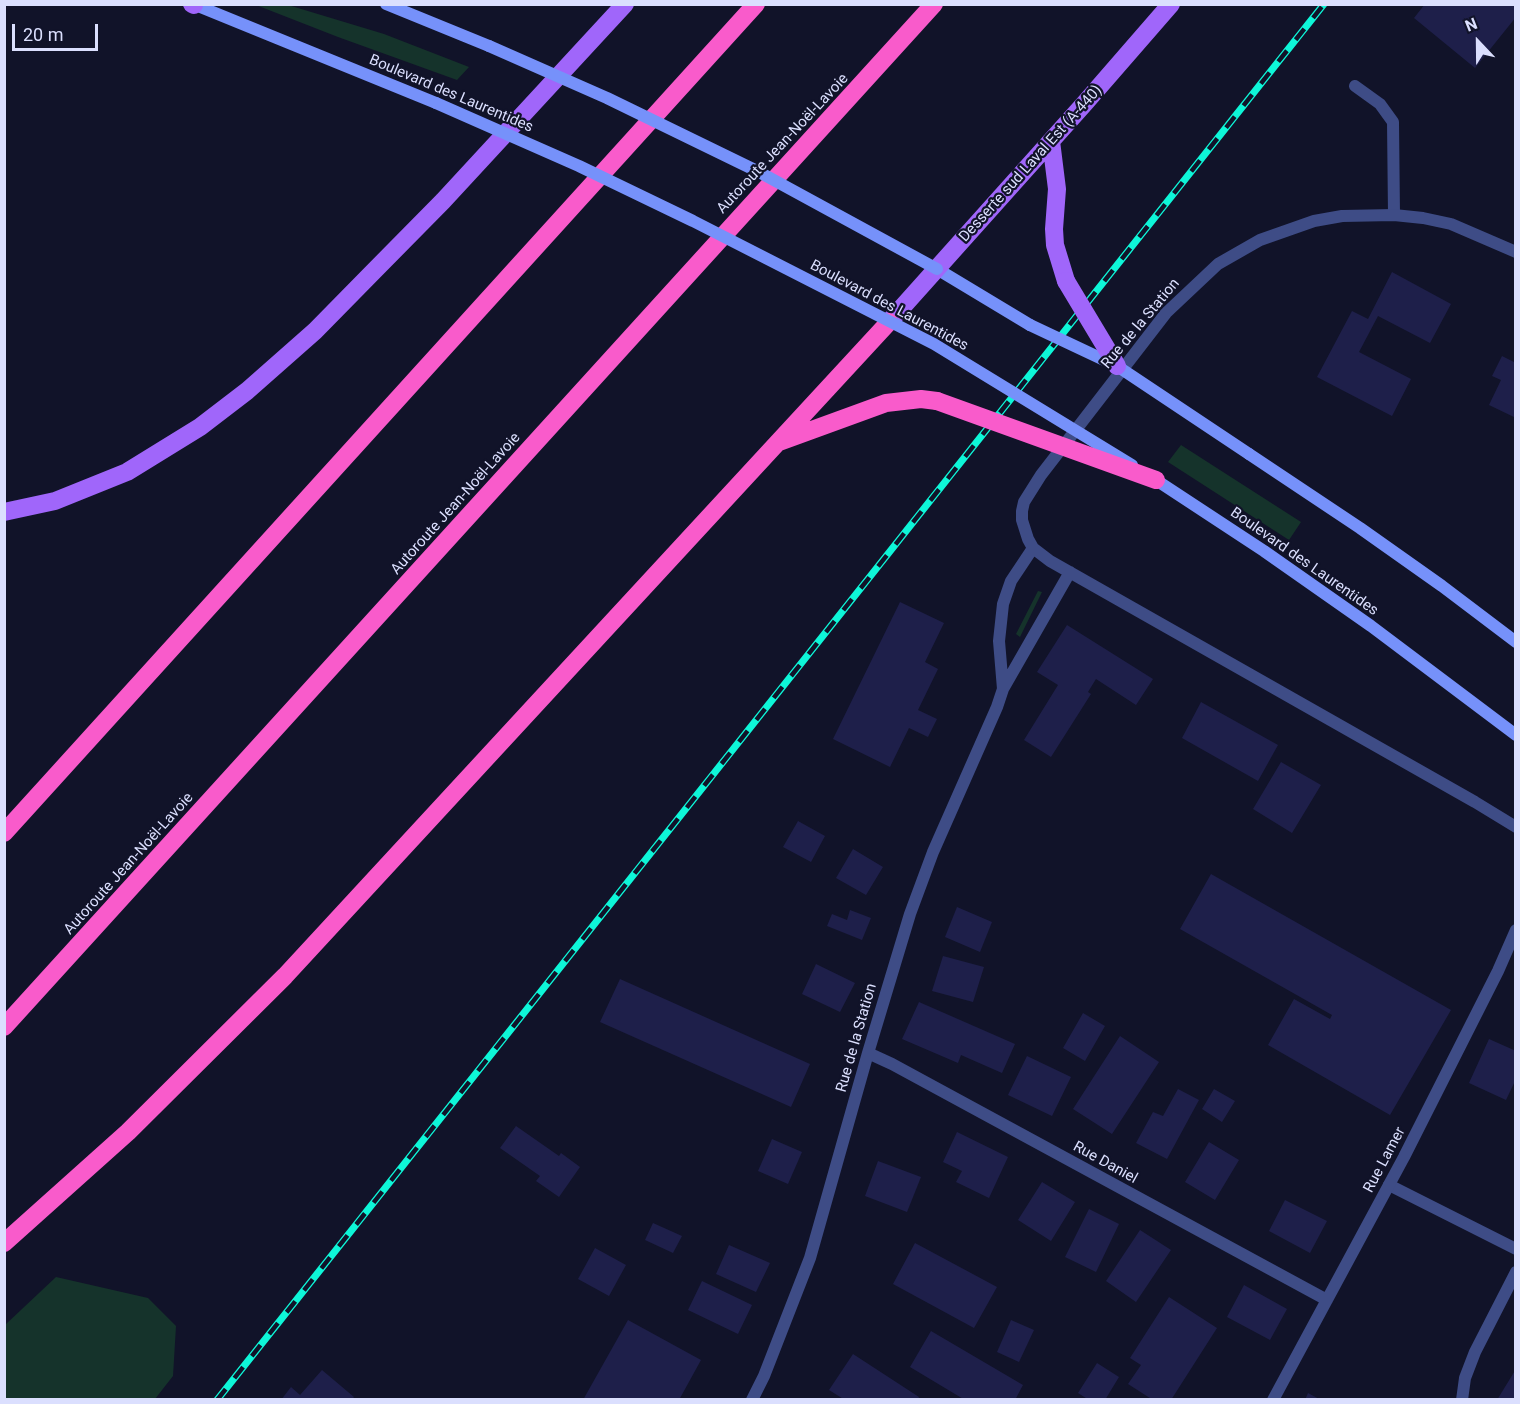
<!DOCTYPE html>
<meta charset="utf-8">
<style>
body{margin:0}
#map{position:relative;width:1520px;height:1404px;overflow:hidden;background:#111329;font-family:Roboto,sans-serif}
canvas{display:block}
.frame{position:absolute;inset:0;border:6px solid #dbdffe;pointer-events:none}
.north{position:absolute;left:1448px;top:12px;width:60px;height:60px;-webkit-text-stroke:4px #111329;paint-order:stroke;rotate:338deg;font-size:16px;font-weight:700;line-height:24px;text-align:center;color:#dbdffe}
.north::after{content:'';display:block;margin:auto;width:21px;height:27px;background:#dbdffe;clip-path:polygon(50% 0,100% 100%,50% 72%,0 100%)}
.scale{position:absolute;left:12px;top:24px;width:86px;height:27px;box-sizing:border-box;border:3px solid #dbdffe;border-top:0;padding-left:8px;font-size:18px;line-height:21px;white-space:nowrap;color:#dbdffe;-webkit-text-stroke:4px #111329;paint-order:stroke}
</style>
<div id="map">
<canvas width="1520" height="1404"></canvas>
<div class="frame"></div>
<div class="north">N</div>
<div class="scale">20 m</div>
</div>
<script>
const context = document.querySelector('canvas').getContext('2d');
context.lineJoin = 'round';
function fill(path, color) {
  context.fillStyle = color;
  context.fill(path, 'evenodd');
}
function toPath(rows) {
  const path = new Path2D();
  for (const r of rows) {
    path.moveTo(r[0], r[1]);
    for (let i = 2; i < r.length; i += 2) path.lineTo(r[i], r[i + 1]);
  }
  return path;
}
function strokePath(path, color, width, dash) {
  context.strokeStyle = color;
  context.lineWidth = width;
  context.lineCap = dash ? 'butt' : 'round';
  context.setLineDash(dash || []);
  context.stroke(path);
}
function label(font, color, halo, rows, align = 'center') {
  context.font = font + ' Roboto,sans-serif';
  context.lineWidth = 4.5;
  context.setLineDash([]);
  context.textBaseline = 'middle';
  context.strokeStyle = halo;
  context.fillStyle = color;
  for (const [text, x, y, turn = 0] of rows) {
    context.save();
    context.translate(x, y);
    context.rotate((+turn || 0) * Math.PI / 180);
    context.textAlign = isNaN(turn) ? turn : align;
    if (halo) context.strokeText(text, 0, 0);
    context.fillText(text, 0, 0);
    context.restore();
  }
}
const green = toPath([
 [256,5,288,5,384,34,469,67,457,80,338,37],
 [1181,445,1301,522,1289,540,1168,462],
 [1038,591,1042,592,1020,637,1016,634],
 [56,1277,148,1298,176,1326,173,1376,155,1399,5,1399,5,1325]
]);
const building = toPath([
 [1425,4,1516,4,1516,17,1475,68,1414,18],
 [1392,272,1451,304,1430,343,1378,316,1359,352,1411,379,1392,416,1317,377,1352,311,1368,319],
 [1502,356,1516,363,1516,418,1489,405,1501,380,1492,376],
 [900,602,944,623,925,662,938,669,918,710,937,719,928,737,909,728,890,767,833,739],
 [1067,625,1153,679,1136,705,1096,679,1088,692,1091,694,1051,757,1024,740,1058,685,1037,672],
 [1201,702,1278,745,1258,781,1182,738],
 [1281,762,1321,785,1292,833,1253,809],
 [798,821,825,836,811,862,783,847],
 [853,849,883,867,866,895,836,878],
 [1211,874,1451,1010,1390,1115,1268,1045,1294,999,1330,1019,1332,1015,1180,929],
 [957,907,992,922,980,952,945,937],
 [850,910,871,918,862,940,827,926,832,914,847,920],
 [943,956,984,967,973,1002,932,991],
 [816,964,855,983,840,1012,802,994],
 [620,979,810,1064,791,1107,600,1022],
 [919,1002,1015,1044,1002,1073,961,1055,958,1063,902,1039],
 [1083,1013,1105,1026,1085,1061,1063,1048],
 [1120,1036,1159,1062,1112,1134,1073,1109],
 [1489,1039,1516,1051,1516,1079,1506,1100,1469,1083],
 [1027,1056,1071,1077,1052,1116,1008,1095],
 [1178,1089,1199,1100,1167,1159,1136,1143,1153,1112,1163,1116],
 [1214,1089,1235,1101,1222,1122,1202,1109],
 [516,1126,559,1156,561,1153,580,1167,559,1197,536,1181,540,1176,500,1148],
 [957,1132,1008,1157,989,1198,956,1182,962,1171,943,1162],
 [772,1139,802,1152,788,1184,758,1171],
 [1209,1142,1239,1160,1215,1200,1185,1182],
 [878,1161,921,1177,907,1212,865,1196],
 [1042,1182,1075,1202,1051,1241,1018,1220],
 [1285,1200,1327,1221,1310,1253,1269,1231],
 [1089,1209,1119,1224,1096,1272,1065,1257],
 [653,1223,682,1236,673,1253,645,1240],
 [1140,1230,1171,1250,1136,1302,1106,1281],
 [915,1243,997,1287,974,1328,893,1284],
 [729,1245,770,1263,756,1292,716,1274],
 [595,1248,626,1265,609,1296,578,1279],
 [702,1281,752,1305,738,1334,688,1310],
 [1244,1285,1287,1309,1270,1340,1227,1317],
 [1169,1297,1217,1328,1171,1400,1153,1400,1128,1384,1141,1365,1130,1358],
 [628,1320,701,1360,679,1400,583,1400],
 [1011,1320,1034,1330,1019,1362,997,1352],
 [931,1331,1023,1385,1015,1400,965,1400,910,1367],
 [853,1354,919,1397,918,1400,845,1400,829,1390],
 [1097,1363,1119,1377,1105,1400,1089,1400,1078,1393],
 [1516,1369,1516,1400,1497,1400],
 [322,1370,354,1397,352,1400,281,1400,291,1387,300,1395],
 [1308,1393,1321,1400,1305,1400]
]);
const lane = toPath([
 [1355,86,1380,104,1393,122,1394,215],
 [1389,1185,1516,1249],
 [1462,1400,1465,1378,1475,1352,1516,1272]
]);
const street = toPath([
 [1516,252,1451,224,1423,218,1394,215,1342,216,1314,221,1260,240,1218,264,1166,313,1041,475,1024,502,1022,511,1022,520,1028,539,1033,548,1050,561,1475,802,1516,827],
 [1003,689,999,641,1003,604,1011,581,1033,548],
 [868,1053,892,1064,1327,1300],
 [752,1400,764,1376,810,1258,868,1053,910,914,933,852,997,707,1003,689,1070,572],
 [1273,1400,1404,1157,1498,971,1516,930]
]);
const secondary = toPath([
 [193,4,436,103],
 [386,4,489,46],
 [937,269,1030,325],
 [1249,454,1360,528,1442,586,1516,642],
 [1156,480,1264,551,1371,626,1516,735]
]);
const primary = toPath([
 [192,4,194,5],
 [1051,141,1057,189,1054,229,1055,245,1066,281],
 [889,322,1085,103,1171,4],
 [4,512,55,501,127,472,200,427,247,391,315,331,371,274,443,201,625,4]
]);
const highway = toPath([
 [779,442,886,403,921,399,937,401],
 [4,833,756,4],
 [4,1027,934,4],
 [4,1243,128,1132,285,976,889,322]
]);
const rail = toPath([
 [217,1400,1324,4]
]);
const secondaryBridge = toPath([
 [489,46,607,98,759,172,937,269],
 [436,103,579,166,693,221,934,344,1132,465],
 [1030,325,1117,366,1249,454]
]);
const primaryBridge = toPath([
 [1066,281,1117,366]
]);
const highwayBridge = toPath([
 [937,401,1156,480]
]);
const streetNames = [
 ["Boulevard des Laurentides",451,94,23],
 ["Autoroute Jean-Noël-Lavoie",783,144,-47],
 ["Desserte sud Laval Est (A-440)",1031,164,-48],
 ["Boulevard des Laurentides",889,306,28],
 ["Rue de la Station",1141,324,-50],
 ["Autoroute Jean-Noël-Lavoie",456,504,-48],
 ["Boulevard des Laurentides",1304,562,35],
 ["Autoroute Jean-Noël-Lavoie",129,864,-48],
 ["Rue de la Station",857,1038,-74],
 ["Rue Lamer",1385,1160,-62],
 ["Rue Daniel",1105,1163,29]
];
fill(green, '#15332b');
fill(building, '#1e1f4a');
strokePath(lane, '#3e4c86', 12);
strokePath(street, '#3e4c86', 12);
strokePath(secondary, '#7691fa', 12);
strokePath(primary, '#a066fa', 18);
strokePath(highway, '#f95bcb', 18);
strokePath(rail, '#0ef6d8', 7);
strokePath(rail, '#111329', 4.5, [14]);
strokePath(secondaryBridge, '#7691fa', 12);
strokePath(primaryBridge, '#a066fa', 18);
strokePath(highwayBridge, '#f95bcb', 18);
label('15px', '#dbdffe', '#111329', streetNames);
</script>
